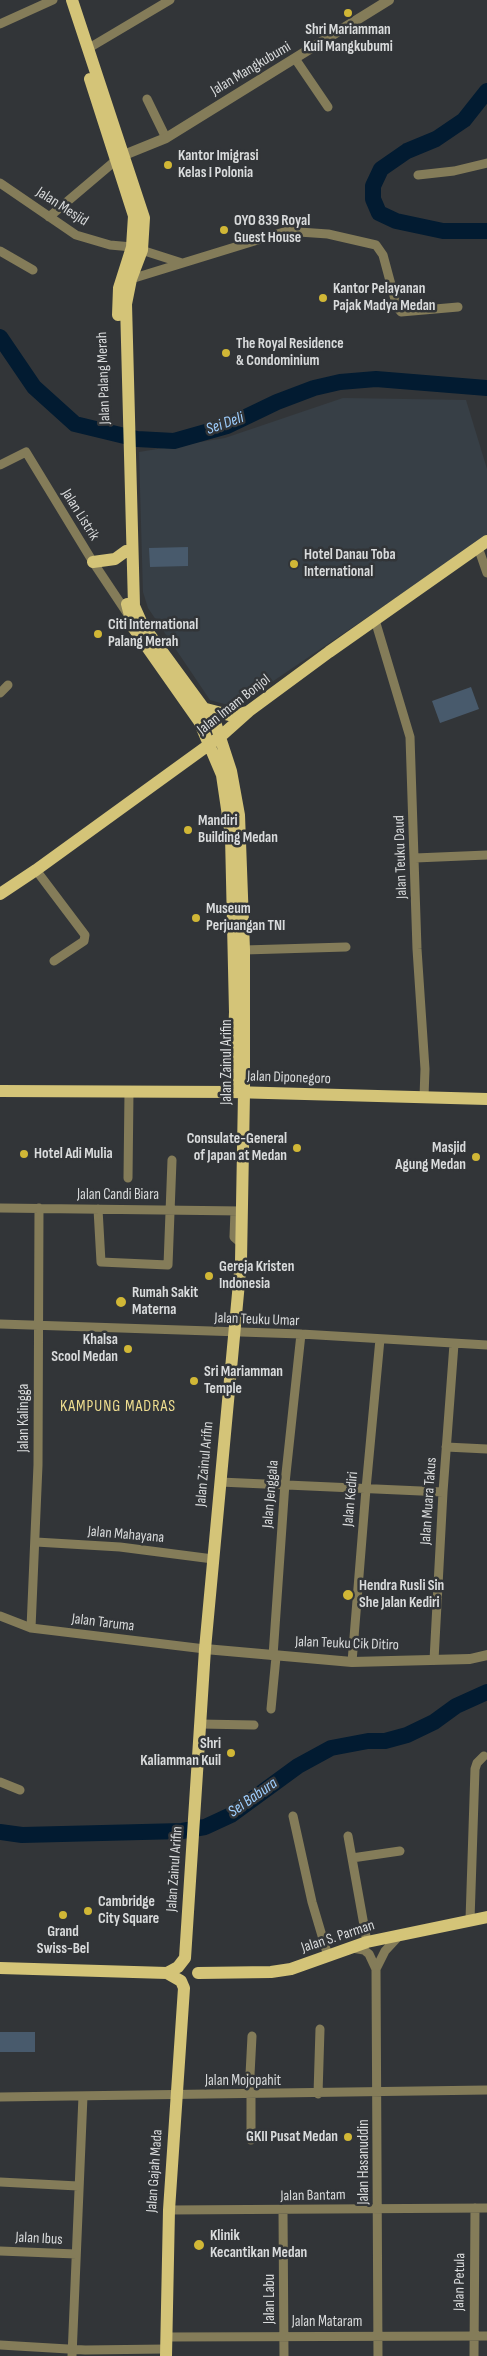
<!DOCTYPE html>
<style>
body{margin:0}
canvas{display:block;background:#323538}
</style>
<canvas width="487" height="2356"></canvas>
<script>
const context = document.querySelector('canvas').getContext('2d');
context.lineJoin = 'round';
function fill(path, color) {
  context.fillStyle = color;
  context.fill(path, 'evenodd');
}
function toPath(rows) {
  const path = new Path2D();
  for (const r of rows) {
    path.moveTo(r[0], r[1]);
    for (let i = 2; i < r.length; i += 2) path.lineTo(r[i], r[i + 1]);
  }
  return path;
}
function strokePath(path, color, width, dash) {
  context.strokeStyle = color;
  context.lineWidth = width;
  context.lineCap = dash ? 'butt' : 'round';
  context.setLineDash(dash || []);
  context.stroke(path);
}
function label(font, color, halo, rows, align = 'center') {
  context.font = font + ' "Sofia Sans Condensed",sans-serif';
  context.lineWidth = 5;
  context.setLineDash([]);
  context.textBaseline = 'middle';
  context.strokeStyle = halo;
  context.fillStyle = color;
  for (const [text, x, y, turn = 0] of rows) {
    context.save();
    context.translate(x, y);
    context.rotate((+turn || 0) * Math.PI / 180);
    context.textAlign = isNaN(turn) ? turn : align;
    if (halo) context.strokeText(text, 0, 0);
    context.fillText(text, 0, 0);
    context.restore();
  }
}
const built = toPath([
 [343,398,466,400,487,469,487,536,235,707,210,700,148,608,143,592,139,452,225,438]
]);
const green = toPath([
 [188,547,188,566,150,567,149,548],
 [471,687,479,709,440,723,432,701],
 [0,2032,35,2032,35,2052,0,2052]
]);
const river = toPath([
 [487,91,464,120,436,139,407,151,381,169,373,186,373,199,379,213,396,221,443,231,487,231],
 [0,337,34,387,75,424,137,439,174,441,227,426,277,402,314,388,340,382,376,379,487,388],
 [0,1832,22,1835,182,1831,205,1827,231,1815,298,1766,331,1748,368,1741,385,1741,407,1735,434,1722,456,1706,487,1692]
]);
const minor = toPath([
 [0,24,53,0],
 [89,48,170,0],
 [296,60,328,107],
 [147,99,166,138],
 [418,175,454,171,487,163],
 [0,183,76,235,110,245,132,247,182,263],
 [49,217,115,161],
 [0,251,33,270],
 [131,279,287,231,299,232,328,234,376,245,383,255,397,307,401,312,458,307],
 [0,465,26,452,93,562,127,613],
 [478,547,487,573],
 [375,620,410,737,417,949,425,1069,424,1097],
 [0,693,8,685],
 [415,858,487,855],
 [36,870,85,935,84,941,54,961],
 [244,950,346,947],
 [128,1178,129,1092],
 [0,1208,242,1211],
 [98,1209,101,1262,168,1265,172,1160],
 [235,1211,234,1237,242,1244],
 [0,1324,301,1334,487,1345],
 [446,1447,487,1449],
 [220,1482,443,1492],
 [36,1542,120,1547,213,1559],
 [0,1616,31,1628,205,1649],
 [31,1628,38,1465,39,1208],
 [273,1656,285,1483,301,1334],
 [434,1660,443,1492,454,1344],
 [352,1662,366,1489,380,1339],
 [271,1709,276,1657],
 [200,1724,254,1725],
 [0,1782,20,1790],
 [293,1816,312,1902,328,1956],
 [348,1836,367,1942],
 [352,1858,400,1851],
 [470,1920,475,1769,477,1763,484,1756],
 [352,1948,364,1950,369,1954,376,1969,378,2356],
 [376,1969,385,1951,398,1937],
 [249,2094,252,2036],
 [251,2094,251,2140],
 [318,2094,320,2029],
 [0,2097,487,2090],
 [0,2182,78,2186],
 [169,2210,487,2208],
 [283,2211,284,2356],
 [0,2251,76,2254],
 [166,2337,487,2336],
 [0,2345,85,2350,166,2349],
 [72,2356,83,2096],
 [474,2356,475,2208]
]);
const tertiary = toPath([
 [124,155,166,138,389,0],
 [205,1649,352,1662,470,1659,487,1655]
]);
const primary = toPath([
 [72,0,144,218,142,250,131,279,126,304,134,606,142,624,216,725,231,771,239,815,244,950,244,1093,241,1261,205,1649,185,1958,178,1967,167,1973],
 [90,79,134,216,132,247,119,288,118,315],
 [93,562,115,559,126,551],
 [127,604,133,627,199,721,222,775,231,836,235,1012,232,1092],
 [206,709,233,716,247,712],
 [0,894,36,870,221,736,249,711,329,652,487,541],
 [0,1091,232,1092,487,1099],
 [0,1968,167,1973,181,1981,184,1988,169,2210,166,2356],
 [198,1973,271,1972,291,1969,367,1942,487,1917]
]);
const markers = [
 [348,13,5,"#d1b736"],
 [168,165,5,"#d1b736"],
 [224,230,5,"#d1b736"],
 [323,298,5,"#d1b736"],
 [226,353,5,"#d1b736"],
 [294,564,5,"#d1b736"],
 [98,634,5,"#d1b736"],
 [188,830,5,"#d1b736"],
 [196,918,5,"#d1b736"],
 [297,1148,5,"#d1b736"],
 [24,1154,5,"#d1b736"],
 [476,1157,5,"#d1b736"],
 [209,1276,5,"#d1b736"],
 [121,1302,6,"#d1b736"],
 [128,1349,5,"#d1b736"],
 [194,1381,5,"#d1b736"],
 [348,1595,6,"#d1b736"],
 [231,1753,5,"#d1b736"],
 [88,1911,5,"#d1b736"],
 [63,1915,5,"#d1b736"],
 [348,2137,5,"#d1b736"],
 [199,2245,6,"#d1b736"]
];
const poiNames = [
 ["Shri Mariamman",348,30,"center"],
 ["Kuil Mangkubumi",348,47,"center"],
 ["Kantor Imigrasi",178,156],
 ["Kelas I Polonia",178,173],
 ["OYO 839 Royal",234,221],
 ["Guest House",234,238],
 ["Kantor Pelayanan",333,289],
 ["Pajak Madya Medan",333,306],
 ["The Royal Residence",236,344],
 ["& Condominium",236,361],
 ["Hotel Danau Toba",304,555],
 ["International",304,572],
 ["Citi International",108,625],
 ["Palang Merah",108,642],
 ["Mandiri",198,821],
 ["Building Medan",198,838],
 ["Museum",206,909],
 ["Perjuangan TNI",206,926],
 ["Consulate-General",287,1139,"right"],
 ["of Japan at Medan",287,1156,"right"],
 ["Masjid",466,1148,"right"],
 ["Agung Medan",466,1165,"right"],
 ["Hotel Adi Mulia",34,1154],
 ["Gereja Kristen",219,1267],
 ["Indonesia",219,1284],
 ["Rumah Sakit",132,1293],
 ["Materna",132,1310],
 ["Khalsa",118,1340,"right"],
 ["Scool Medan",118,1357,"right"],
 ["Sri Mariamman",204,1372],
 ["Temple",204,1389],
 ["Hendra Rusli Sin",359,1586],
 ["She Jalan Kediri",359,1603],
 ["Shri",221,1744,"right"],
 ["Kaliamman Kuil",221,1761,"right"],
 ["Cambridge",98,1902],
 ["City Square",98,1919],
 ["Grand",63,1932,"center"],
 ["Swiss-Bel",63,1949,"center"],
 ["GKII Pusat Medan",338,2137,"right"],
 ["Klinik",210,2236],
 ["Kecantikan Medan",210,2253]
];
const streetNames = [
 ["Jalan Mangkubumi",251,69,-31],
 ["Jalan Mesjid",62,207,33],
 ["Jalan Palang Merah",104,378,-92],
 ["Jalan Listrik",80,515,58],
 ["Jalan Imam Bonjol",234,705,-38],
 ["Jalan Teuku Daud",401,857,-92],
 ["Jalan Zainul Arifin",227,1062,-90],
 ["Jalan Diponegoro",289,1078,2],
 ["Jalan Candi Biara",118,1195],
 ["Jalan Teuku Umar",257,1320,2],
 ["Jalan Kalingga",24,1418,-90],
 ["Jalan Zainul Arifin",205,1464,-85],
 ["Jalan Jenggala",271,1494,-85],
 ["Jalan Kediri",351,1499,-85],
 ["Jalan Muara Takus",429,1501,-86],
 ["Jalan Mahayana",126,1535,5],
 ["Jalan Taruma",103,1623,7],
 ["Jalan Teuku Cik Ditiro",347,1644,2],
 ["Jalan Zainul Arifin",175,1869,-86],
 ["Jalan S. Parman",338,1937,-18],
 ["Jalan Mojopahit",243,2081],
 ["Jalan Hasanuddin",364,2162,-90],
 ["Jalan Gajah Mada",155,2171,-86],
 ["Jalan Bantam",313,2196,-1],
 ["Jalan Ibus",39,2239,3],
 ["Jalan Petula",460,2282,-89],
 ["Jalan Labu",270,2299,-90],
 ["Jalan Mataram",327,2322]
];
const waterNames = [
 ["Sei Deli",225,424,-20],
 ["Sei Babura",253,1798,-35]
];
const neighbourhoodNames = [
 ["KAMPUNG MADRAS",118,1407]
];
fill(built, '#373f46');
fill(green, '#485a6c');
strokePath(river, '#021b31', 16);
strokePath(minor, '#847c59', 9);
strokePath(tertiary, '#847c59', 10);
strokePath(primary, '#d4c478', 12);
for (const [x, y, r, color] of markers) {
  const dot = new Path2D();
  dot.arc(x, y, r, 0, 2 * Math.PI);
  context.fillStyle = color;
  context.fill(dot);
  strokePath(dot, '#323538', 2);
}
label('bold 15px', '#d9dbdc', '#323538', poiNames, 'left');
label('15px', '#d9dbdc', '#323538', streetNames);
label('italic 16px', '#9ecefe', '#323538', waterNames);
context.letterSpacing = '1px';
label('16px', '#efde90', '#323538', neighbourhoodNames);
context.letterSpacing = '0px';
</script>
